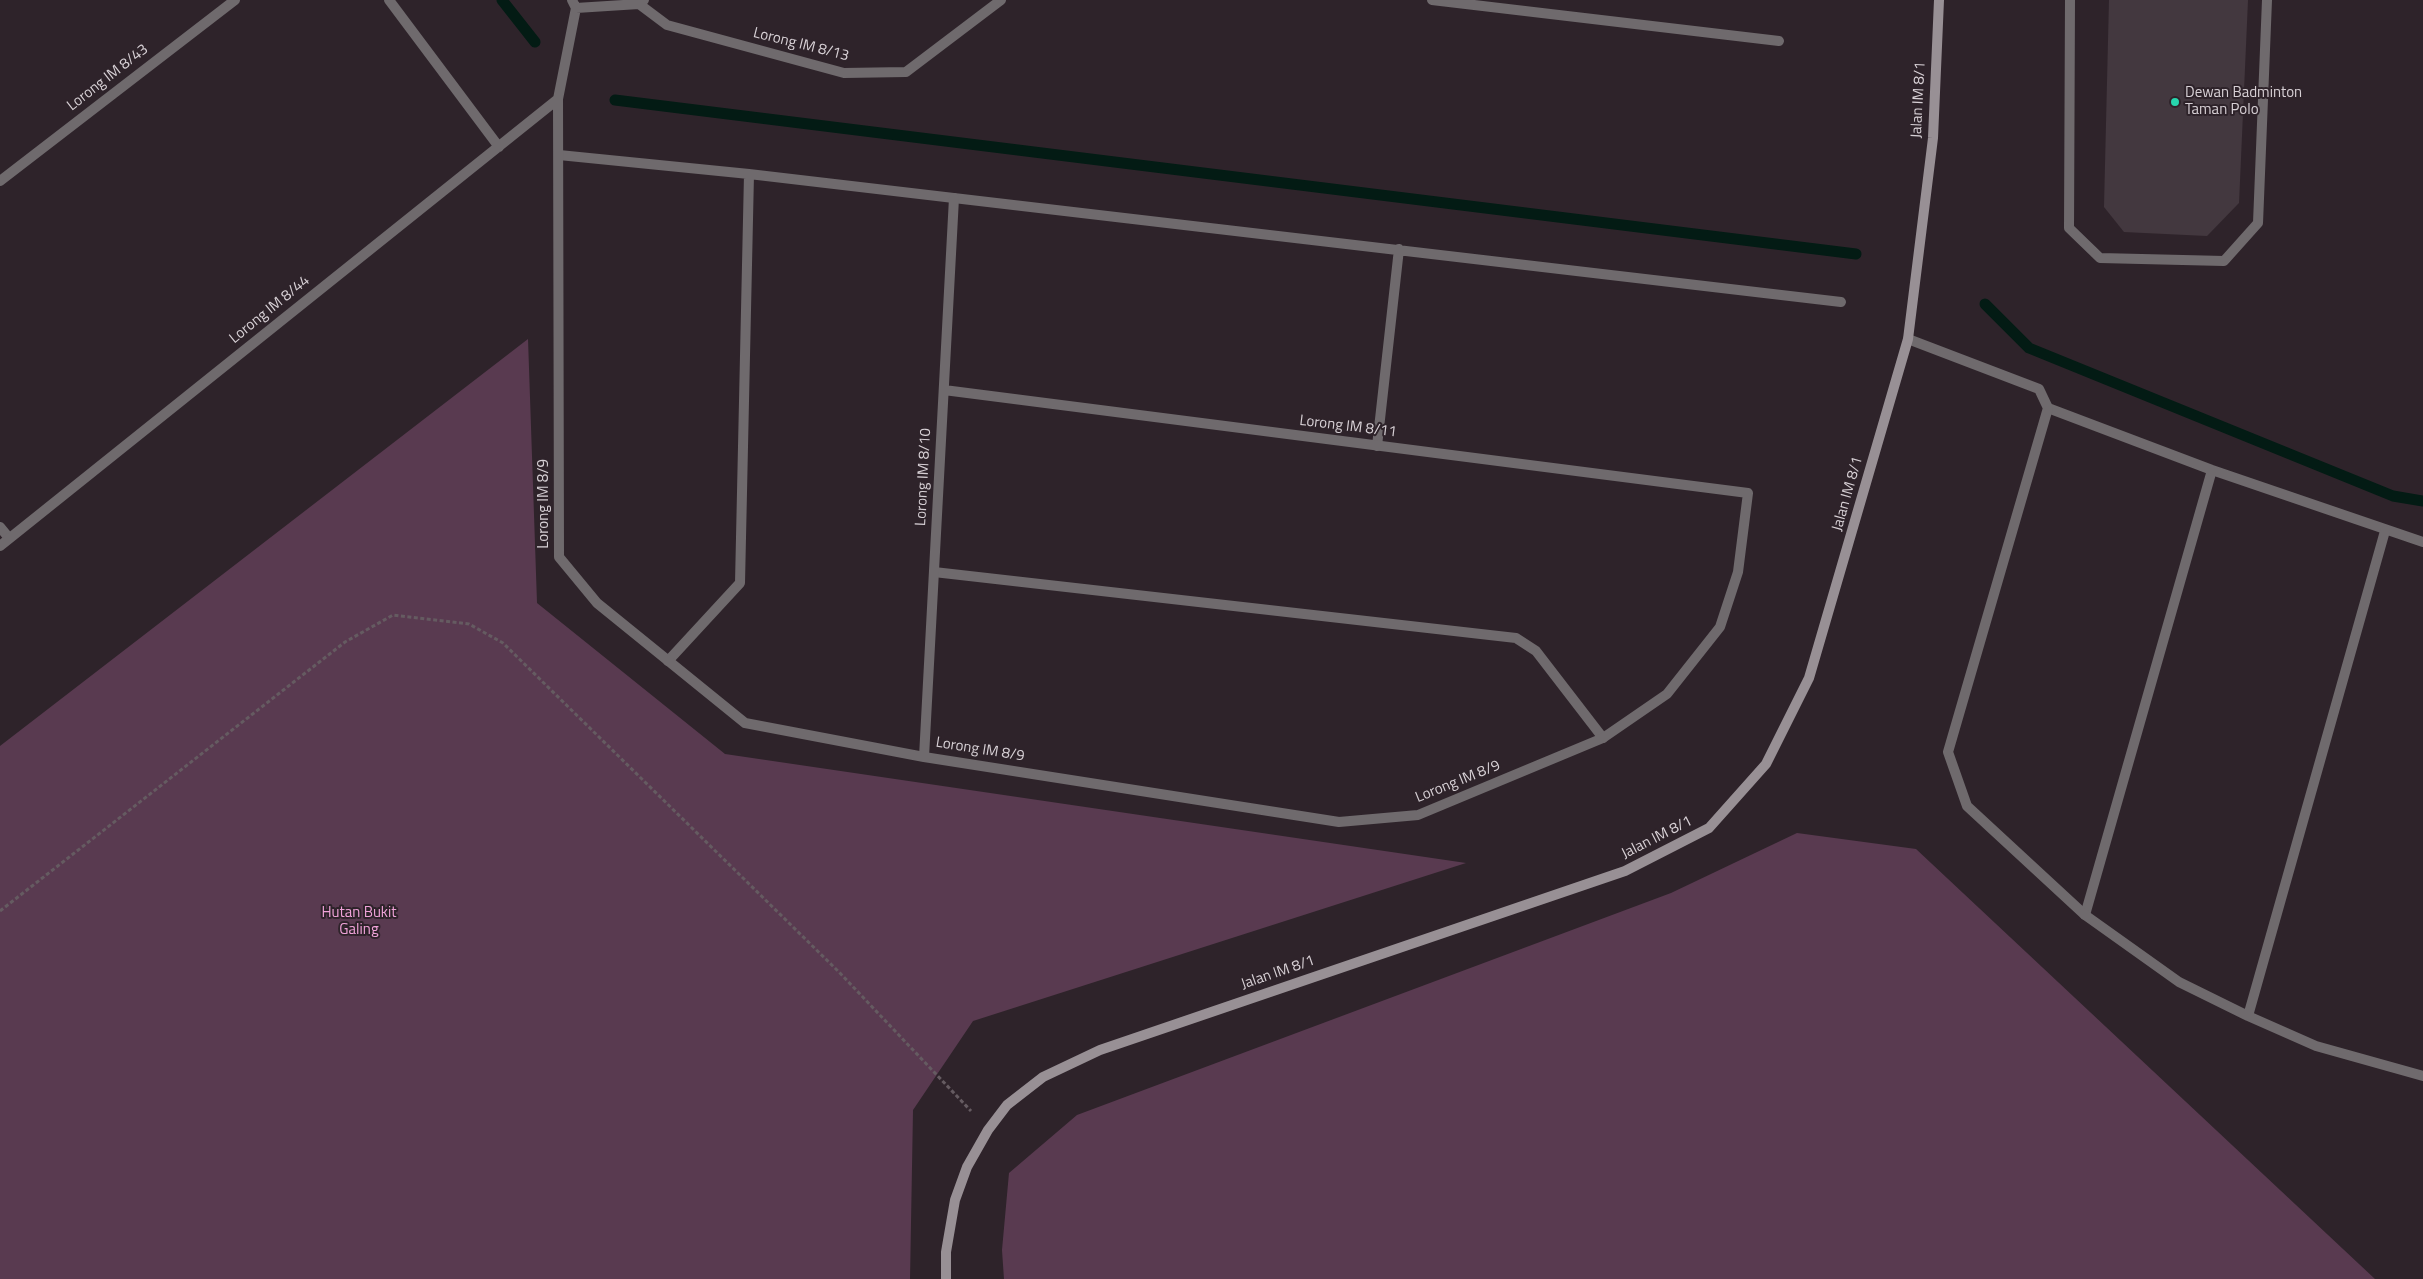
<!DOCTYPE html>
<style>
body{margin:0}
canvas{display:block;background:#2e232a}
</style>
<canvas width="2423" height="1279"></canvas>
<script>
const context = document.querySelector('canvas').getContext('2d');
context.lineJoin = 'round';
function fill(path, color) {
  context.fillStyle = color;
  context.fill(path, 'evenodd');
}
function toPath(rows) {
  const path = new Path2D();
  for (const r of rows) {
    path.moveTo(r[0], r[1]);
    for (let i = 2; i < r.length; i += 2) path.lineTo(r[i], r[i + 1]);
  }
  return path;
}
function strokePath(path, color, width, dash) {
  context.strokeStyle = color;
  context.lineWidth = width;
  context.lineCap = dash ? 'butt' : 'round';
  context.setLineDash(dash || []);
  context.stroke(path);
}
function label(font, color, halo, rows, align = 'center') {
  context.font = font + ' "Titillium Web",sans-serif';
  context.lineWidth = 4;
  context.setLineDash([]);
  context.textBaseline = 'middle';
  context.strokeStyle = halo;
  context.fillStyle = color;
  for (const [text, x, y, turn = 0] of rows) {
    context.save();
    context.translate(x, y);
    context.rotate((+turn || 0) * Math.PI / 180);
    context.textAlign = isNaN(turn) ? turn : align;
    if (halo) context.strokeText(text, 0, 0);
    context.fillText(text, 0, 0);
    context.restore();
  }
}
const green = toPath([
 [528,339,537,603,725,754,1466,863,973,1021,913,1110,910,1279,0,1279,0,746],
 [1797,833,1916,849,2375,1279,1004,1279,1002,1250,1009,1173,1077,1115,1671,893]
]);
const stream = toPath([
 [502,0,535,42],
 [615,100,1856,254],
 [1985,304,2029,348,2393,496,2423,501]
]);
const building = toPath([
 [2109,0,2248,0,2239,203,2207,236,2124,232,2104,207]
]);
const path = toPath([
 [0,911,345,642,393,615,469,624,503,643,839,972,971,1111]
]);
const lane = toPath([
 [2070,0,2069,228,2100,258,2224,261,2258,223,2267,0],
 [559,155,749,174,1841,302],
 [2048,408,2212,470,2423,542],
 [1377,446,1399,249],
 [0,527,9,538],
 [934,572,1516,638,1536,651,1603,738],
 [668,661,740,583,749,174],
 [2085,915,2212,470]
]);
const street = toPath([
 [389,0,499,147],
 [572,0,576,8,558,99,559,557,597,603,745,723,924,757,1339,822,1418,815,1603,738,1667,694,1720,627,1738,572,1748,493,944,390],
 [1432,0,1779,41],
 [639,4,667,25,844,73,906,72,1001,0],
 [576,8,639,4,644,0],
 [0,181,235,0],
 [1908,339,2039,389,2048,408,1948,752,1967,806,2085,915,2179,982,2248,1016,2316,1046,2423,1076],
 [0,546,558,99],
 [924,757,954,198],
 [2248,1016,2385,531]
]);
const secondary = toPath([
 [946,1279,946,1252,955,1200,967,1167,988,1130,1007,1105,1043,1077,1100,1050,1625,871,1709,828,1766,764,1809,678,1908,339,1933,138,1939,0]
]);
const markers = [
 [2175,102,5,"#27d5ad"]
];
const streetNames = [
 ["Lorong IM 8/13",801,45,14],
 ["Lorong IM 8/43",108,78,-38],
 ["Jalan IM 8/1",1919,100,-87],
 ["Lorong IM 8/44",270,310,-39],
 ["Lorong IM 8/11",1348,427,7],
 ["Lorong IM 8/10",924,477,-87],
 ["Jalan IM 8/1",1848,494,-74],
 ["Lorong IM 8/9",544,504,-90],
 ["Lorong IM 8/9",980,750,9],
 ["Lorong IM 8/9",1458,782,-22],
 ["Jalan IM 8/1",1657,838,-27],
 ["Jalan IM 8/1",1278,973,-19]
];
const poiNames = [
 ["Dewan Badminton",2185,93],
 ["Taman Polo",2185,110]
];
const parkNames = [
 ["Hutan Bukit",359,913],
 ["Galing",359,930]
];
fill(green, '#593a50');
strokePath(stream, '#031b14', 11);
fill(building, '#43383f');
strokePath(path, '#655b61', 3, [4, 2.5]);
strokePath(lane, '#6f6a6d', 10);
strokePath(street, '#6f6a6d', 10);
strokePath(secondary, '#989095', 10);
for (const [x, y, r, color] of markers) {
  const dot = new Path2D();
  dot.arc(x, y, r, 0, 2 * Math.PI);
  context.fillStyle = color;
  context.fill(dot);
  strokePath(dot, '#2e232a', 2);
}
label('15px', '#d7d0d5', '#2e232a', streetNames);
label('15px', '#d7d0d5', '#2e232a', poiNames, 'left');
label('15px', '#f0a3d9', '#2e232a', parkNames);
</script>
